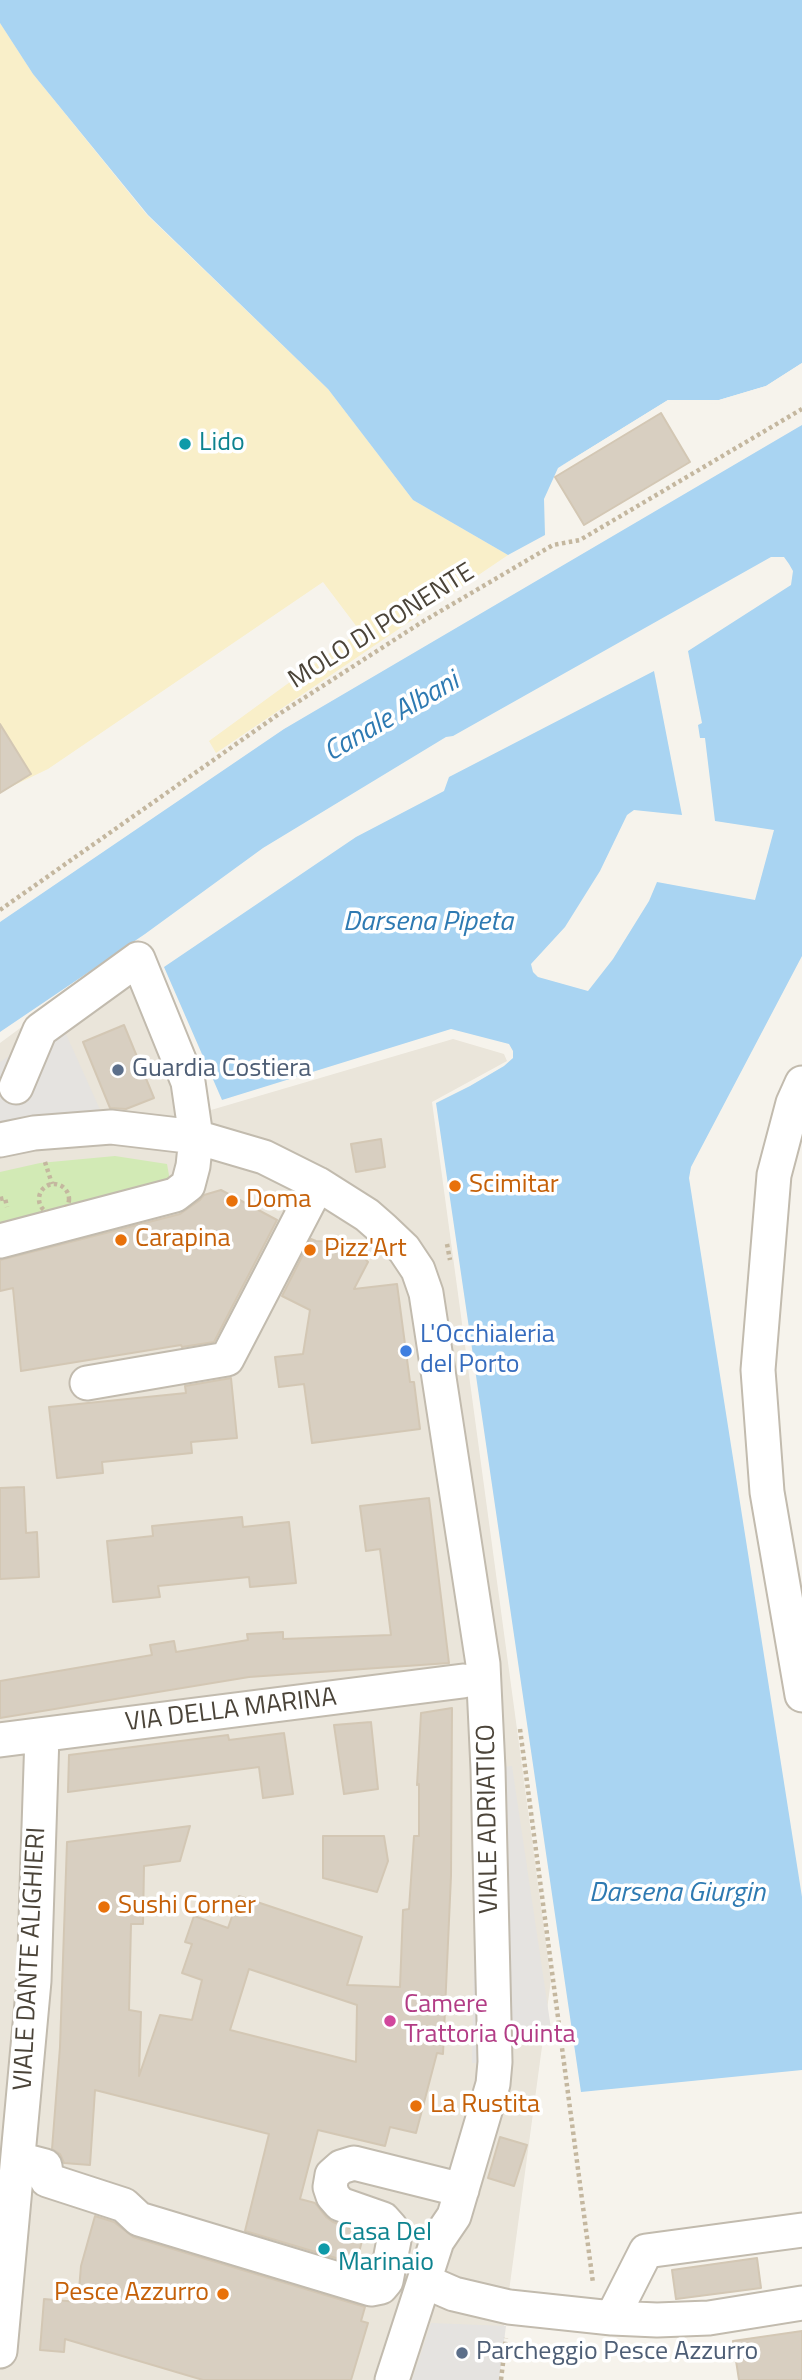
<!DOCTYPE html>
<style>
body{margin:0}
canvas{display:block;background:#f6f3ec}
</style>
<canvas width="802" height="2380"></canvas>
<script>
const context = document.querySelector('canvas').getContext('2d');
context.lineJoin = 'round';
function fill(path, color) {
  context.fillStyle = color;
  context.fill(path, 'evenodd');
}
function toPath(rows) {
  const path = new Path2D();
  for (const r of rows) {
    if (r.length === 3) {
      path.moveTo(r[0] + r[2], r[1]);
      path.arc(r[0], r[1], r[2], 0, 2 * Math.PI);
      continue;
    }
    path.moveTo(r[0], r[1]);
    for (let i = 2; i < r.length; i += 2) path.lineTo(r[i], r[i + 1]);
  }
  return path;
}
function strokePath(path, color, width, dash) {
  context.strokeStyle = color;
  context.lineWidth = width;
  context.lineCap = dash ? 'butt' : 'round';
  context.setLineDash(dash || []);
  context.stroke(path);
}
function label(font, color, halo, rows, align = 'center') {
  context.font = font + ' "Titillium Web",sans-serif';
  context.lineWidth = 7;
  context.setLineDash([]);
  context.textBaseline = 'middle';
  context.strokeStyle = halo;
  context.fillStyle = color;
  for (const [text, x, y, turn = 0] of rows) {
    context.save();
    context.translate(x, y);
    context.rotate((+turn || 0) * Math.PI / 180);
    context.textAlign = isNaN(turn) ? turn : align;
    if (halo) context.strokeText(text, 0, 0);
    context.fillText(text, 0, 0);
    context.restore();
  }
}
const residential = toPath([
 [138,941,211,1110,453,1039,504,1054,507,1061,432,1102,551,1980,497,2380,0,2380,0,1043]
]);
const green = toPath([
 [115,1156,167,1164,172,1192,0,1234,0,1172,40,1163]
]);
const sand = toPath([
 [0,23,33,74,147,215,328,389,413,500,508,555,216,753,209,741,360,631,323,582,48,769,0,792]
]);
const parking = toPath([
 [61,1023,102,1114,0,1128,0,1062],
 [512,1766,553,2042,527,2043,494,2040,492,1768],
 [476,1844,481,2063,472,2063],
 [431,2323,506,2326,499,2380,412,2380]
]);
const water = toPath([
 [0,0,802,0,802,363,766,386,719,400,668,400,558,468,544,499,545,535,508,555,413,500,328,389,148,215,33,74,0,23],
 [802,425,802,956,691,1167,689,1178,802,1897,802,2070,581,2092,436,1103,470,1086,504,1066,513,1058,513,1051,509,1044,451,1029,222,1100,164,967,356,837,444,791,449,777,654,671,682,815,634,810,627,815,600,871,565,927,531,964,533,972,538,977,588,991,613,959,649,901,657,882,755,900,774,830,715,821,705,738,700,738,698,725,702,723,688,651,791,585,793,571,789,564,784,557,771,557,453,736,446,737,263,848,145,934,0,1032,0,922,284,729]
]);
const pier = toPath([
 [802,363,802,368,767,390,719,404,669,403,558,468,668,400,719,400,766,386]
]);
const building = toPath([
 [661,413,690,462,584,525,555,477,661,413],
 [0,724,31,774,0,793,0,724],
 [124,1025,154,1098,126,1109,110,1108,83,1042,124,1025],
 [381,1139,385,1167,356,1172,351,1144,381,1139],
 [221,1190,277,1220,214,1342,182,1347,181,1345,21,1371,13,1288,0,1291,0,1260,180,1214,200,1200,204,1195,221,1190],
 [311,1239,316,1241,341,1242,360,1253,368,1262,354,1289,397,1284,410,1382,414,1382,420,1429,312,1443,304,1384,279,1387,275,1357,303,1354,310,1310,282,1296,311,1239],
 [231,1378,237,1438,191,1442,192,1453,102,1462,103,1473,57,1478,49,1407,186,1393,185,1386,231,1378],
 [24,1487,26,1533,37,1532,39,1577,0,1579,0,1488,24,1487],
 [429,1498,449,1663,249,1677,0,1718,0,1681,152,1655,150,1645,174,1641,176,1652,248,1640,247,1634,283,1632,283,1639,391,1635,380,1549,366,1551,360,1506,429,1498],
 [242,1517,243,1527,289,1522,296,1583,250,1587,249,1577,158,1586,160,1597,113,1602,107,1541,153,1536,152,1526,242,1517],
 [452,1708,451,1876,443,2054,437,2053,416,2133,390,2127,385,2146,318,2130,300,2199,315,2203,326,2217,333,2222,364,2233,356,2264,245,2231,269,2134,95,2090,90,2165,64,2163,60,2154,52,2149,60,2047,67,1842,190,1826,180,1861,144,1866,143,1924,131,1924,129,2010,141,2012,139,2076,160,2015,192,2020,202,1980,182,1973,192,1944,185,1942,194,1916,228,1928,239,1896,362,1937,347,1985,400,1987,403,1910,409,1909,414,1836,419,1836,419,1784,417,1785,421,1713,452,1708],
 [249,1969,357,2005,356,2062,230,2030,249,1969],
 [371,1722,378,1789,344,1794,334,1725,371,1722],
 [284,1733,293,1794,263,1798,259,1767,68,1792,69,1755,228,1735,229,1740,284,1733],
 [323,1836,384,1836,388,1861,377,1892,323,1878,323,1836],
 [500,2137,527,2145,514,2186,488,2178,500,2137],
 [95,2216,114,2222,133,2237,365,2307,361,2321,368,2323,351,2380,203,2380,65,2339,64,2352,40,2350,44,2299,78,2302,81,2266,95,2216],
 [757,2258,761,2288,676,2299,672,2270,757,2258],
 [802,2331,802,2380,739,2380,733,2341,802,2331]
]);
const path = toPath([
 [0,910,276,716,422,622,553,545,580,540,802,409],
 [45,1162,52,1184],
 [54,1199,15],
 [0,1199,5,1198,7,1207],
 [447,1244,450,1260],
 [520,1729,593,2283],
 [501,2380,506,2338]
]);
const minor = toPath([
 [802,1083,793,1103,774,1175,758,1370,767,1492,802,1695],
 [0,1140,34,1133,111,1127,196,1137,264,1157,318,1184,367,1215,383,1229,404,1249,418,1270,426,1293,483,1664,488,1769,495,2062,493,2084,454,2216,437,2241,392,2380],
 [0,1241,175,1195,188,1185,193,1166,196,1137,188,1082,138,959,40,1030,16,1087],
 [87,1383,227,1359,318,1184],
 [0,1740,463,1681],
 [18,2159,45,2166,47,2180,124,2205,139,2219,371,2289,381,2287,386,2281,394,2240,391,2228,383,2219,340,2204,333,2196,330,2187,332,2175,341,2167,354,2163,462,2190],
 [424,2281,454,2294,509,2307,612,2318,657,2320,709,2318,802,2303],
 [612,2318,646,2251,802,2230],
 [0,2351,34,1981,42,1735]
]);
const markers = [
 [185,444,7,"#0f9aa8"],
 [118,1070,7,"#5c6f8a"],
 [455,1186,7,"#e8710a"],
 [232,1201,7,"#e8710a"],
 [121,1240,7,"#e8710a"],
 [310,1250,7,"#e8710a"],
 [406,1351,7,"#3f7fe0"],
 [104,1907,7,"#e8710a"],
 [390,2021,7,"#d1479c"],
 [416,2106,7,"#e8710a"],
 [324,2249,7,"#0f9aa8"],
 [223,2294,7,"#e8710a"],
 [462,2353,7,"#5c6f8a"]
];
const cultureNames = [
 ["Lido",199,444],
 ["Casa Del",338,2234],
 ["Marinaio",338,2264]
];
const streetNames = [
 ["MOLO DI PONENTE",382,627,-32],
 ["VIA DELLA MARINA",231,1711,-7],
 ["VIALE ADRIATICO",489,1819,-91],
 ["VIALE DANTE ALIGHIERI",31,1959,-87]
];
const serviceNames = [
 ["Guardia Costiera",132,1070],
 ["Parcheggio Pesce Azzurro",476,2353]
];
const foodNames = [
 ["Scimitar",469,1186],
 ["Doma",246,1201],
 ["Carapina",135,1240],
 ["Pizz'Art",324,1250],
 ["Sushi Corner",118,1907],
 ["La Rustita",430,2106],
 ["Pesce Azzurro",209,2294,"right"]
];
const shopNames = [
 ["L'Occhialeria",420,1336],
 ["del Porto",420,1366]
];
const hotelNames = [
 ["Camere",404,2006],
 ["Trattoria Quinta",404,2036]
];
const waterNames = [
 ["Canale Albani",392,718,-30],
 ["Darsena Pipeta",428,923],
 ["Darsena Giurgin",677,1894]
];
fill(residential, '#eae5da');
fill(green, '#d2eab5');
fill(sand, '#f9efc9');
fill(parking, '#e5e3e0');
fill(water, '#a9d4f2');
fill(pier, '#f6f3ec');
fill(building, '#d8cfc1');
strokePath(building, '#d3c7b4', 2);
strokePath(minor, '#c2bbae', 37);
strokePath(path, '#c4b79f', 4.5, [3.5, 3.5]);
strokePath(minor, '#fff', 33);
for (const [x, y, r, color] of markers) {
  const dot = new Path2D();
  dot.arc(x, y, r, 0, 2 * Math.PI);
  context.fillStyle = color;
  context.fill(dot);
  strokePath(dot, '#fff', 2.5);
}
label('26px', '#0d838f', '#fff', cultureNames, 'left');
label('26px', '#4b4439', '#fff', streetNames);
label('26px', '#4e5e75', '#fff', serviceNames, 'left');
label('26px', '#c56008', '#fff', foodNames, 'left');
label('26px', '#366cbe', '#fff', shopNames, 'left');
label('26px', '#b23c85', '#fff', hotelNames, 'left');
label('italic 28px', '#2e7ab2', '#fff', waterNames);
</script>
